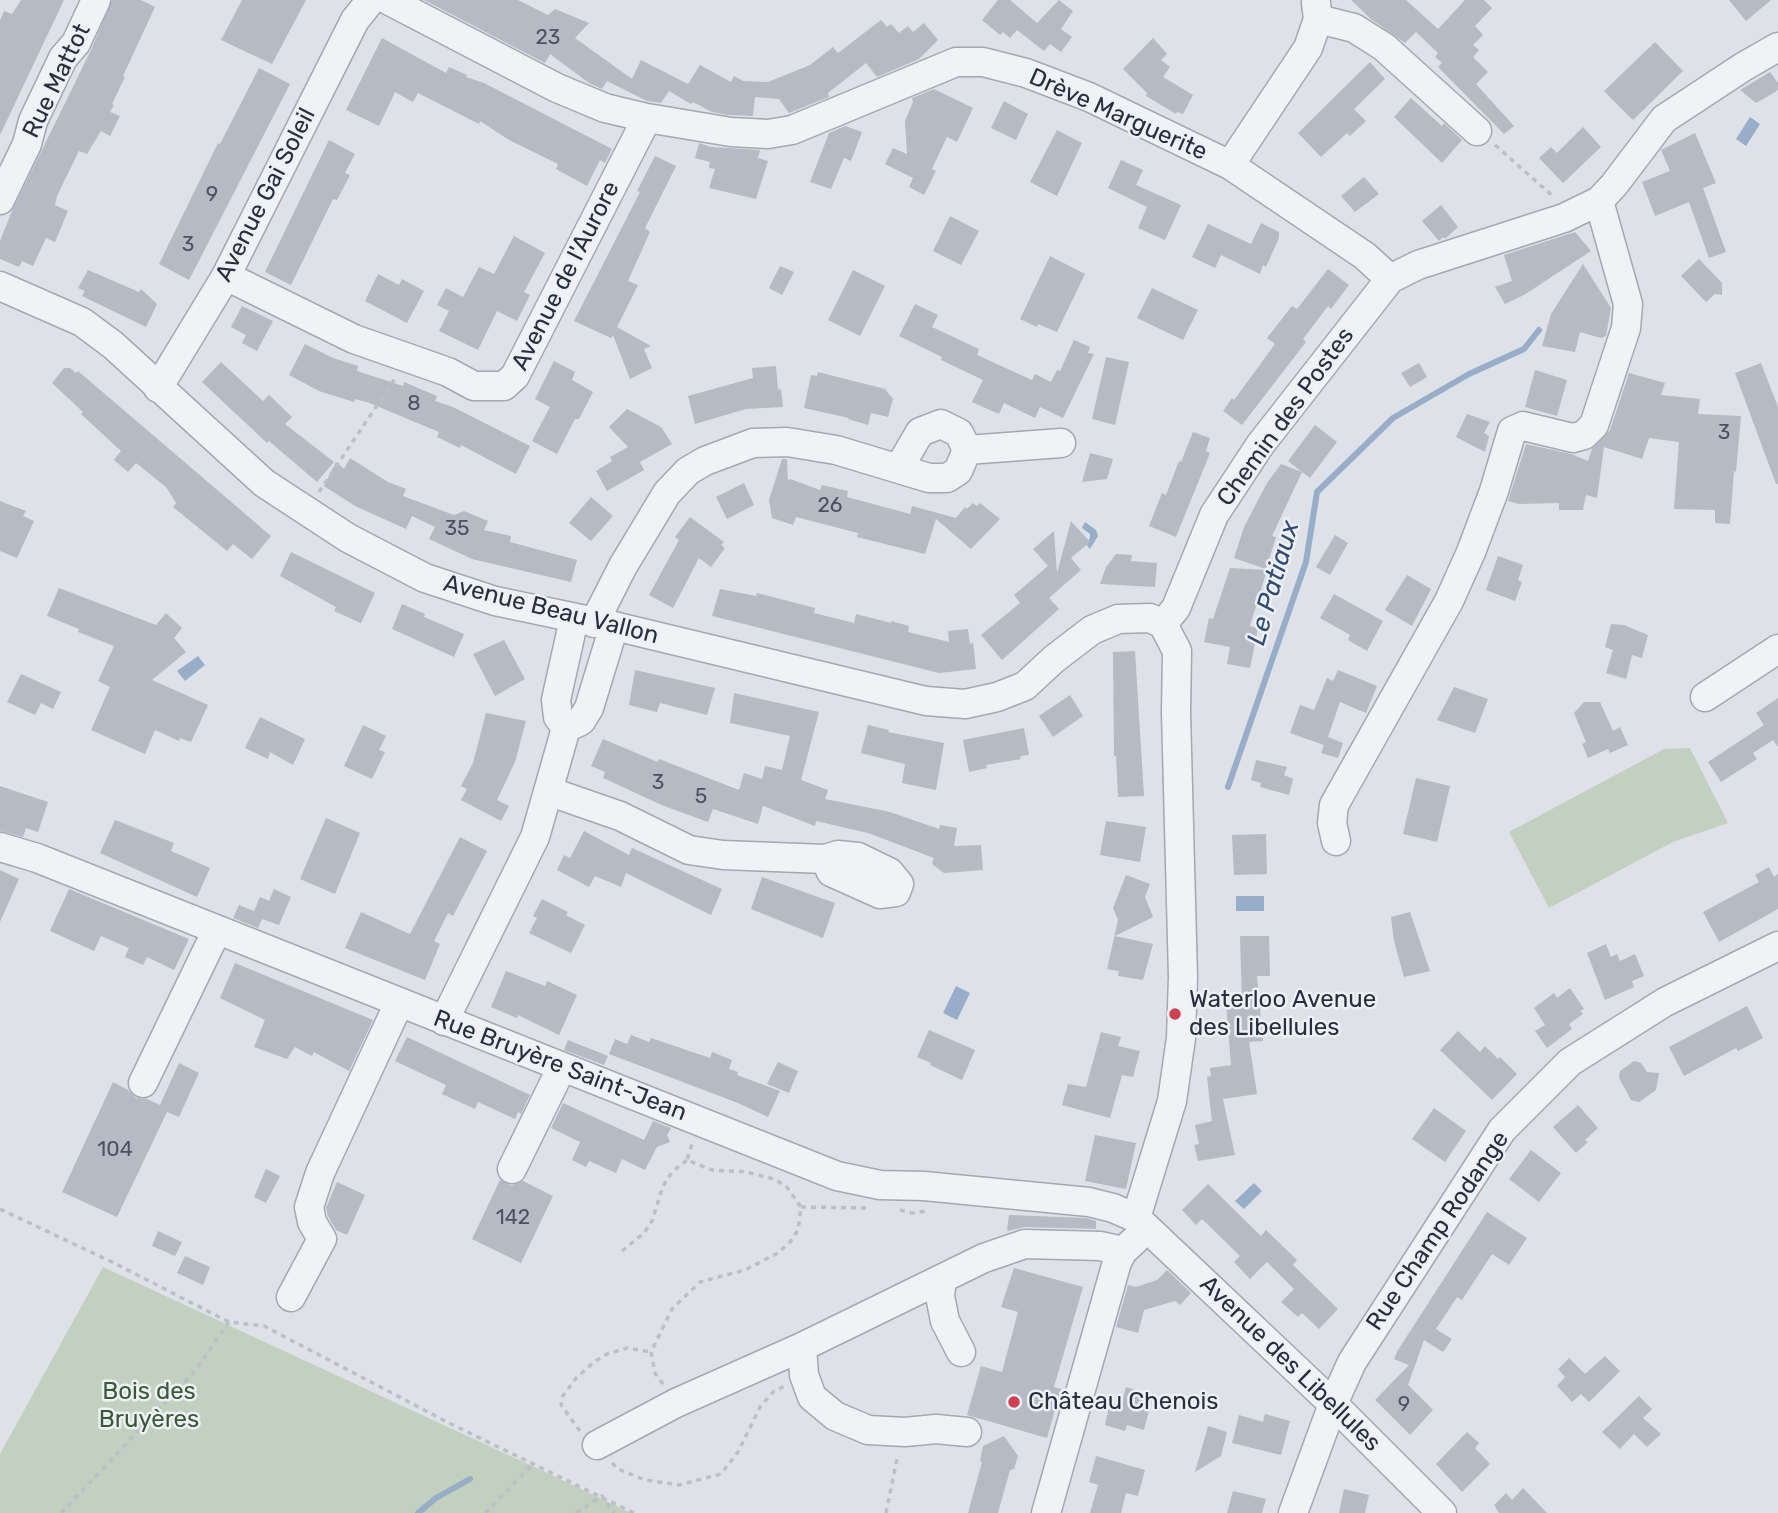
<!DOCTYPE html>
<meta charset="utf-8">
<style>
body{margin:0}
canvas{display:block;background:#dee1e7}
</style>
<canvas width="1778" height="1513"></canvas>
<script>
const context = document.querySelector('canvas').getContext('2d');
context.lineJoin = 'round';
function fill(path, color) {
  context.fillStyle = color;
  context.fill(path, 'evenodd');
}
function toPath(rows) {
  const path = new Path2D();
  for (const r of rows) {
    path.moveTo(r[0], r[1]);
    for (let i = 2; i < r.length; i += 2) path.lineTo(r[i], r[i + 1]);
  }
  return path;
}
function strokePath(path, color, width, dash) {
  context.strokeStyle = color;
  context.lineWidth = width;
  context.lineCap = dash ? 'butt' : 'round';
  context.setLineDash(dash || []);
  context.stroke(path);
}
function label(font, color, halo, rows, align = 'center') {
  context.font = font + ' Rubik,sans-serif';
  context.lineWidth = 5;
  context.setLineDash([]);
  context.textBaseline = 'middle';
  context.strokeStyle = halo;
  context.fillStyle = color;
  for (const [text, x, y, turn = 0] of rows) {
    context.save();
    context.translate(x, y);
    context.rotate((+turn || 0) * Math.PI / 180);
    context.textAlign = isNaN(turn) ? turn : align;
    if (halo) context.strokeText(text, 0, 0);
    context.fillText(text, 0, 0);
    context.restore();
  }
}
const green = toPath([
 [1690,748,1728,823,1673,842,1549,908,1509,832,1664,749],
 [103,1267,573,1485,631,1513,0,1513,0,1454]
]);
const water = toPath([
 [1750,117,1760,124,1746,146,1736,139],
 [1085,522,1096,530,1098,536,1090,549,1086,544,1090,538,1090,534,1082,528],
 [198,656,205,665,185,681,177,671],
 [1236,896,1264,896,1264,911,1236,911],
 [956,986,970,993,957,1020,943,1013],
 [1254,1183,1262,1191,1244,1209,1235,1201]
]);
const stream = toPath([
 [1228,787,1306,562,1317,492,1393,418,1469,374,1524,349,1539,330],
 [418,1513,436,1498,470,1479]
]);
const building = toPath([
 [21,0,64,0,0,135,0,20,4,11,12,14],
 [112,0,141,0,155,7,123,76,125,77,112,104,114,105,110,112,120,116,110,136,101,131,87,154,79,151,76,157,57,196,55,205,68,211,55,242,46,238,33,266,22,261,19,267,0,259,0,241,12,211,91,50],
 [242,0,306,0,272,64,221,40],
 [424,0,518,0,548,15,555,9,589,23,575,38,632,79,641,60,688,84,700,65,731,82,734,76,743,81,768,82,810,65,833,47,838,53,881,20,887,27,891,24,899,33,908,26,913,32,924,23,938,40,919,59,877,77,866,63,828,93,829,97,789,113,779,99,755,97,753,116,728,115,712,112,693,102,691,104,669,91,661,103,647,101,607,81,602,89,589,83,550,54,545,63],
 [998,0,1010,0,1037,23,1059,0,1073,11,1061,29,1072,37,1061,52,1050,44,1044,51,1017,30,1010,38,1003,32,1000,35,982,20],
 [1351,0,1406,0,1438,29,1465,0,1484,0,1492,8,1475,26,1483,35,1473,45,1479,50,1473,57,1488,72,1476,84,1514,126,1504,134,1438,67,1442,63,1435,57,1438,53,1416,32,1405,43,1371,19],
 [1729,0,1771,0,1746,21],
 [382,38,446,73,449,67,467,75,466,77,484,83,612,149,605,163,600,160,587,186,556,169,558,164,509,140,480,121,479,124,418,93,413,102,395,92,379,126,346,110],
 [1153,38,1167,54,1161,60,1170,67,1163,77,1193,95,1183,114,1177,112,1176,114,1146,96,1147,93,1123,69],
 [1655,42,1683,71,1633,120,1604,91],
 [1370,62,1385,79,1354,109,1366,121,1350,136,1347,133,1321,157,1298,133],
 [259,68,290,84,189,280,159,264,218,143,220,144],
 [1770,72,1778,83,1778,90,1770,95,1756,103,1740,90],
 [934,89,973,108,957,142,947,137,932,169,936,171,924,195,909,187,913,178,885,164,893,148,907,154,905,121,913,102,912,98],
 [1411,98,1442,126,1444,123,1462,140,1442,163,1394,117],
 [1004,101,1028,114,1016,140,991,128],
 [845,126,862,132,851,161,844,158,831,189,810,182,829,133],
 [1583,127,1601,147,1563,183,1539,158,1551,147,1557,153],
 [1057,130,1082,143,1057,196,1030,182],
 [1695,133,1716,183,1703,188,1726,252,1709,258,1689,202,1655,216,1642,182,1670,171,1661,150],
 [329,140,355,154,345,173,350,175,337,200,333,199,291,285,265,272],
 [699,143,711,147,760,150,758,158,768,161,756,199,709,188,715,169,709,168,710,162,695,158],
 [655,156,676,166,645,228,650,232,628,281,638,285,617,327,651,346,644,349,652,368,630,379,613,335,611,338,574,321,640,192,637,191],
 [1121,160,1143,170,1136,185,1181,205,1165,240,1138,228,1147,207,1108,188],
 [1364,177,1379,194,1355,212,1341,196],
 [1441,205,1458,227,1445,239,1443,237,1439,241,1422,221],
 [950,216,979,231,961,265,933,251],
 [1261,223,1279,232,1279,238,1266,267,1263,265,1260,274,1221,255,1215,268,1192,257,1208,224,1251,244],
 [1575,232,1591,251,1524,295,1505,304,1495,287,1512,281,1504,255],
 [514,236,545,253,524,292,530,295,517,321,497,311,478,350,439,331,449,311,437,305,446,288,463,297,479,267,494,274],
 [1050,256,1085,274,1057,332,1038,324,1037,327,1020,319],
 [1699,259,1722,283,1722,295,1715,294,1706,302,1681,276],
 [1583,264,1611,308,1606,336,1601,338,1580,332,1575,352,1542,346,1551,314],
 [780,266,794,272,782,295,769,288],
 [1328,269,1349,285,1331,309,1328,306,1303,339,1306,342,1242,425,1223,411,1232,398,1234,400,1275,344,1267,338,1292,306,1297,309],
 [88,270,139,292,141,289,157,304,146,327,82,296,85,291,78,288],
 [853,270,885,286,860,336,828,320],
 [378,274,399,285,402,279,424,291,407,323,365,301],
 [1152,288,1198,310,1183,340,1137,318],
 [915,304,938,315,932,327,979,349,977,355,1032,380,1035,374,1051,382,1057,370,1060,371,1074,340,1090,347,1088,353,1094,354,1063,418,1040,407,1035,418,1004,403,999,414,972,402,983,380,941,360,942,357,899,336],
 [242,306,273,321,257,351,242,343,246,335,231,327],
 [305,344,333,358,358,366,357,371,403,386,404,382,437,396,435,401,453,407,530,446,516,474,461,445,460,448,437,437,439,432,367,402,355,399,354,402,319,391,289,375],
 [1106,357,1129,362,1115,425,1092,419],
 [554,361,575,372,572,380,593,392,579,419,575,419,557,454,532,441,550,407,535,399],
 [221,362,263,401,269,395,292,417,285,424,334,462,317,482,269,441,267,443,202,382],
 [1419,363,1427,377,1410,387,1401,373],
 [1761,363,1778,407,1778,484,1776,484,1735,373],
 [776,366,778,390,781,389,783,407,746,409,695,424,688,396,753,378,752,368],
 [64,368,70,368,76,373,78,371,271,536,252,559,233,544,227,551,173,507,176,503,166,487,136,463,128,472,114,460,121,451,81,414,83,412,52,383],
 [1535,370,1567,380,1557,416,1525,407],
 [818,372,885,389,893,399,888,417,871,413,868,425,848,419,849,418,804,408,811,375,817,376],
 [1629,373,1665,383,1661,395,1700,399,1698,414,1741,416,1736,472,1734,471,1730,524,1715,523,1715,510,1674,509,1679,442,1649,438,1642,459,1604,447,1597,498,1586,495,1583,510,1559,510,1559,503,1519,504,1508,501,1526,444,1571,454,1588,461,1592,449,1610,430],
 [627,409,661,427,672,444,640,462,644,470,607,491,596,471,612,461,610,457,628,447,609,427],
 [1467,414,1490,422,1484,433,1489,436,1485,452,1456,437],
 [1315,425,1337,442,1310,478,1302,472,1272,536,1276,537,1266,569,1234,558,1244,527,1267,483,1281,464,1302,472,1288,461],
 [1193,432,1210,438,1206,451,1210,453,1176,537,1149,526,1162,493,1166,495,1179,461,1181,462],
 [1090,453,1113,459,1107,479,1082,482],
 [350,458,388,482,406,489,403,496,454,515,464,511,488,521,484,530,511,536,510,542,577,560,571,582,472,559,429,539,435,527,412,516,406,529,355,506,324,486,336,462,344,469],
 [782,459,787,459,788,481,790,479,820,490,822,485,848,491,847,497,910,514,912,506,956,518,965,507,967,509,973,503,977,506,980,503,1000,519,971,549,936,519,925,554,857,537,858,533,796,517,793,525,772,518,769,500],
 [744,483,754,505,727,519,716,497],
 [591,497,613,516,591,541,569,523],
 [0,501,26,511,23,516,34,521,17,558,0,551],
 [690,517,724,542,721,545,725,548,711,567,699,558,673,608,649,595,679,540,675,537],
 [1071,521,1090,542,1071,558,1081,570,1049,598,1059,609,1002,660,981,635,1020,603,1014,595,1048,566,1033,549,1054,531,1057,573],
 [1335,535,1348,543,1330,575,1316,567],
 [291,552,375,593,361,623,334,611,336,607,280,576],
 [1116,554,1132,555,1131,561,1157,563,1155,587,1100,584,1106,567],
 [1498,556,1523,565,1518,580,1522,582,1515,601,1486,590],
 [1230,568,1267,570,1250,626,1258,628,1250,668,1227,664,1230,647,1204,642,1209,618,1213,619],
 [1407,575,1431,589,1412,626,1385,610],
 [59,588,156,625,166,613,182,628,174,638,186,652,152,680,208,705,191,742,180,738,179,741,155,730,145,754,91,730,110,687,98,681,114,646,78,632,79,629,47,616],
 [720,589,756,596,757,593,815,608,814,613,854,623,856,614,891,623,891,621,909,626,908,632,949,642,948,631,968,629,970,645,973,642,976,669,939,673,712,616],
 [1334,594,1383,621,1367,651,1348,640,1350,635,1320,618],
 [402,604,425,614,424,617,464,634,454,657,392,629],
 [1611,624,1624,625,1648,635,1642,658,1632,655,1626,679,1606,673,1613,650,1605,647],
 [504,640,525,679,495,696,473,654],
 [1135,651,1144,796,1118,797,1116,756,1114,756,1113,652],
 [635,670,715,688,707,715,660,703,657,712,629,705],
 [1338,670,1377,686,1366,713,1340,702,1328,737,1343,743,1338,758,1321,753,1324,745,1290,733,1300,705,1314,710,1327,678,1333,681],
 [21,674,61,692,53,709,41,703,35,715,7,702],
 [1454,687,1488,699,1475,733,1437,720],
 [734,693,819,712,801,780,828,790,825,799,890,812,939,829,940,825,957,828,954,846,981,845,983,870,944,873,932,864,934,858,868,833,816,821,815,826,763,806,758,824,713,809,708,822,664,806,603,778,605,772,591,766,603,739,653,760,657,762,659,759,739,790,744,773,762,779,765,766,782,770,790,736,730,723],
 [1070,695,1083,716,1053,737,1039,716],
 [1778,698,1778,747,1773,740,1753,753,1757,759,1721,782,1708,762,1764,725,1756,713],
 [1584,702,1600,702,1613,731,1620,727,1628,745,1610,753,1608,749,1588,758,1582,744,1586,742,1574,713],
 [486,713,526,721,515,762,497,800,509,806,501,821,461,800,467,789,461,786,473,763],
 [260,717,305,739,293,765,270,752,268,759,245,748],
 [363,725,386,736,379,750,385,752,372,779,344,766],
 [868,725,889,730,888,732,944,743,936,790,902,783,905,764,861,753],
 [1024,728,1029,755,1020,756,1021,759,986,765,987,768,969,772,963,740],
 [1256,760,1287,767,1284,775,1293,779,1289,795,1260,787,1261,783,1251,780],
 [1416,778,1450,786,1437,842,1403,834],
 [0,786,48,802,38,832,26,828,23,837,0,831],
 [326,818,360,833,335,894,300,879],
 [115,820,174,843,171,851,210,868,197,897,100,853],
 [1106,821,1146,827,1140,862,1100,855],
 [584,831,629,855,632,848,722,889,711,915,626,873,621,887,595,876,589,887,557,870,564,855,570,858],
 [1266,834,1267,874,1234,875,1232,835],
 [460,837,487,851,453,916,448,913,434,941,440,944,425,980,345,948,361,912,410,934],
 [1769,867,1774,877,1778,874,1778,909,1719,942,1703,912,1759,882,1755,875],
 [0,870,19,879,0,922],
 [1126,875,1150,884,1145,897,1153,917,1115,936,1153,944,1143,980,1118,976,1119,971,1107,969,1118,920,1113,908],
 [762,877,835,903,823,938,751,909],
 [69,889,189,939,174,970,147,957,143,965,125,957,129,948,101,936,94,951,50,931],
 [274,889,291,897,279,925,262,919,258,928,233,918,239,905,254,911,260,897,269,901],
 [542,899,568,912,566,915,585,925,571,953,529,933,537,918,533,916],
 [1410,912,1430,971,1404,977,1394,941,1391,917],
 [1240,936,1269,936,1270,976,1257,976,1263,1041,1249,1042,1257,1094,1223,1099,1235,1155,1198,1161,1194,1145,1199,1144,1195,1125,1212,1121,1207,1077,1211,1076,1210,1068,1231,1065,1226,1004,1242,1003],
 [1606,944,1611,957,1617,954,1620,961,1635,954,1644,976,1632,981,1634,987,1605,1000,1587,953],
 [235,963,373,1020,349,1071,314,1052,312,1056,295,1047,287,1059,254,1047,265,1020,220,998],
 [506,971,545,986,547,981,577,995,559,1035,518,1015,517,1018,491,1007],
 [1570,988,1584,1009,1580,1011,1583,1014,1569,1024,1572,1029,1547,1048,1535,1031,1545,1025,1534,1008,1554,993,1557,998],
 [1747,1006,1763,1038,1738,1051,1736,1048,1684,1076,1669,1047],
 [929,1030,975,1050,962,1080,930,1065,931,1063,917,1057],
 [1458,1031,1480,1052,1485,1046,1498,1059,1500,1057,1517,1074,1492,1100,1440,1050],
 [1101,1032,1121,1037,1118,1046,1140,1051,1133,1077,1122,1075,1110,1118,1062,1105,1068,1084,1086,1087],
 [631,1035,649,1042,651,1038,710,1058,712,1052,732,1060,729,1069,738,1072,737,1075,780,1091,768,1117,738,1103,609,1054,615,1039,627,1044],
 [407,1037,530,1095,521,1114,518,1112,515,1119,478,1102,475,1109,442,1094,446,1085,395,1061],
 [568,1040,608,1056,604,1065,564,1050],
 [1634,1061,1641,1063,1647,1072,1659,1073,1656,1090,1639,1102,1631,1100,1619,1078,1620,1071],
 [778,1062,798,1071,789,1093,767,1084],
 [179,1063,199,1073,179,1117,167,1112,117,1217,62,1192,113,1082,128,1090,136,1098,147,1099,160,1105],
 [563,1103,644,1140,653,1121,671,1128,667,1135,670,1142,657,1147,645,1170,622,1159,616,1173,589,1161,586,1167,572,1160,580,1142,551,1128],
 [1578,1105,1598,1128,1585,1140,1588,1142,1576,1153,1553,1127],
 [1434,1108,1466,1131,1445,1162,1412,1139],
 [1095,1135,1136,1143,1126,1189,1085,1181],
 [1531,1150,1561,1173,1539,1202,1509,1179],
 [266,1169,280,1176,266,1203,254,1197],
 [500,1180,512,1186,523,1181,553,1196,521,1263,472,1239],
 [337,1182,365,1195,347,1235,336,1230,328,1216,326,1208],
 [1208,1184,1261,1236,1266,1230,1297,1260,1293,1265,1338,1309,1319,1329,1302,1313,1298,1317,1281,1302,1294,1289,1267,1262,1250,1279,1234,1262,1240,1256,1202,1219,1196,1225,1182,1210],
 [1487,1212,1527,1238,1509,1265,1492,1254,1462,1300,1457,1297,1436,1329,1452,1339,1443,1352,1424,1340,1408,1385,1433,1410,1410,1435,1375,1400,1409,1365,1394,1359,1398,1350],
 [1009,1215,1086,1218,1096,1221,1096,1229,1025,1227,1007,1231],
 [158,1231,182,1242,175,1256,152,1246],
 [185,1256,210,1267,203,1285,177,1273],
 [1014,1268,1083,1287,1054,1387,1061,1389,1047,1438,967,1415,981,1366,1002,1372,1018,1312,1001,1307],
 [1167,1270,1191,1293,1180,1305,1175,1301,1144,1310,1138,1333,1116,1327,1128,1285,1136,1287,1157,1280],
 [1605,1356,1620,1371,1589,1402,1581,1394,1572,1402,1557,1386,1565,1377,1558,1369,1569,1358,1585,1374],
 [1126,1387,1153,1395,1144,1430,1127,1425,1125,1431,1105,1425,1110,1403,1121,1406],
 [1639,1396,1652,1409,1643,1418,1661,1434,1647,1447,1634,1434,1620,1449,1602,1432],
 [1265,1414,1290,1421,1281,1455,1232,1443,1239,1415,1263,1422],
 [1208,1426,1227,1432,1221,1456,1195,1472],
 [1467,1432,1479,1443,1475,1448,1490,1464,1462,1492,1436,1464],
 [1004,1436,1018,1456,1014,1469,1010,1470,998,1513,968,1513,982,1462,980,1461,983,1446],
 [1096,1456,1145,1470,1138,1496,1126,1493,1121,1513,1090,1513,1098,1485,1089,1482],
 [1523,1488,1547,1513,1499,1513,1494,1505,1506,1493,1512,1500],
 [1344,1489,1369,1495,1365,1513,1339,1513],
 [1233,1491,1266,1499,1262,1513,1227,1513]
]);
const path = toPath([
 [1495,145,1555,198],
 [319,492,396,377],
 [801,1207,869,1208],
 [0,1209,112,1262,229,1322,264,1326,451,1424,634,1513],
 [900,1210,912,1213,927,1211],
 [622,1251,644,1233,652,1221,663,1186,672,1172,687,1160],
 [663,1384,655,1373,651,1352,672,1309,700,1282,745,1270,778,1253,790,1242,798,1230,801,1207,786,1186,774,1179,746,1172,712,1170,687,1160,692,1144],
 [580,1431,561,1405,563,1396,576,1378,594,1362,607,1354,627,1348,651,1352],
 [612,1463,618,1469,645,1480,679,1485,721,1474,738,1452,760,1407,774,1391,785,1386],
 [61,1513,194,1372,229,1322],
 [485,1513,532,1465],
 [576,1513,602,1496,614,1513],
 [886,1513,898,1454]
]);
const minor = toPath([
 [388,0,557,88,605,108,647,118,731,132,768,134,792,130,956,62,983,62,1026,73,1089,97,1230,165,1365,256,1390,279],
 [1318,19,1354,28,1384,47,1477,131],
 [1230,165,1308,48,1318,19,1316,3],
 [0,200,27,144,33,121,63,58,76,43,96,0],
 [226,276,354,339,448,372,474,386,504,386,515,376,647,118],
 [0,286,82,322,113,345,264,483,348,538,425,578,495,601,614,626,926,701,965,704,997,697,1025,686,1054,659,1092,630,1118,619,1150,618,1163,624],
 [158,388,226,276,355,20,371,0],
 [967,450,1061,443],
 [574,619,556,700,558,717,566,728,581,721,589,708,614,626],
 [594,623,623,566,667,493,688,471,705,461,753,443,787,442,836,450,929,478,947,478,958,471,967,450,959,433,941,424,920,432,899,468],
 [1163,624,1176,608,1214,515,1260,445,1390,279,1418,265,1564,218,1599,201,1614,185,1664,119,1743,67,1778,47],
 [1705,697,1778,649],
 [548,791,620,816,689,850,723,855,825,859,831,872,880,894,896,892,899,884,889,872,858,857,838,855,825,859],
 [1336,841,1332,823,1334,805,1449,601,1471,552,1494,491,1512,431,1523,426,1573,438,1584,435,1594,425,1626,328,1628,304,1599,201],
 [0,847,37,858,837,1176,880,1185,924,1186,1089,1202,1113,1208,1136,1218,1148,1229,1333,1404,1442,1513],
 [444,1021,535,837,566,728],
 [143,1083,217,930],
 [512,1169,562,1067],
 [1136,1218,1172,1101,1181,1038,1183,977,1176,713,1177,651,1163,624],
 [942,1279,940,1296,945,1321,961,1352],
 [291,1297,322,1239,312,1222,309,1207,320,1173,399,1003],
 [802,1347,804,1375,812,1397,835,1416,868,1430,905,1432,936,1429,967,1432],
 [597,1445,676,1403,802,1347,984,1258,1025,1244,1100,1246,1123,1251],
 [1046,1513,1117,1262,1123,1251,1135,1240],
 [1293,1513,1333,1404,1352,1362,1502,1130,1570,1062,1665,1002,1778,946]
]);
const markers = [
 [1175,1014,7,"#cc4250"],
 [1014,1402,7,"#cc4250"]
];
const numberNames = [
 ["23",548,38],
 ["9",212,195],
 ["3",188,245],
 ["8",414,404],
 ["3",1724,433],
 ["26",830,506],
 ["35",457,529],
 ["3",658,783],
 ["5",701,797],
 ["104",115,1150],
 ["142",513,1218],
 ["9",1404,1405]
];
const streetNames = [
 ["Rue Mattot",57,81,-64],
 ["Drève Marguerite",1118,115,24],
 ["Avenue Gai Soleil",266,195,-63],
 ["Avenue de l'Aurore",566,276,-63],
 ["Chemin des Postes",1286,417,-54],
 ["Avenue Beau Vallon",551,610,14],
 ["Rue Bruyère Saint-Jean",560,1066,21],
 ["Rue Champ Rodange",1438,1231,-56],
 ["Avenue des Libellules",1290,1364,44]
];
const poiNames = [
 ["Waterloo Avenue",1189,1000],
 ["des Libellules",1189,1028],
 ["Château Chenois",1028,1402]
];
const parkNames = [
 ["Bois des",149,1392],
 ["Bruyères",149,1420]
];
const waterNames = [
 ["Le Patiaux",1274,583,-74]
];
fill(green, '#c2d1bf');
fill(water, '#98adc7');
strokePath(stream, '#98adc7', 6);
fill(building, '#b5bac4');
strokePath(minor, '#a3a8b1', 31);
strokePath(path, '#bcbfc6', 3.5, [5, 5]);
strokePath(minor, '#f0f2f6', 28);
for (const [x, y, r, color] of markers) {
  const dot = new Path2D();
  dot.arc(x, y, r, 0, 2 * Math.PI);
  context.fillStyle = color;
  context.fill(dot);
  strokePath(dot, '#edf0f5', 2.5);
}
label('21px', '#4a5160', null, numberNames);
label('24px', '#272e3e', '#edf0f5', streetNames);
label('24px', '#272e3e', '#edf0f5', poiNames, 'left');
label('24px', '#3a5935', '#edf0f5', parkNames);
label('italic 26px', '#324b71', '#edf0f5', waterNames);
</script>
